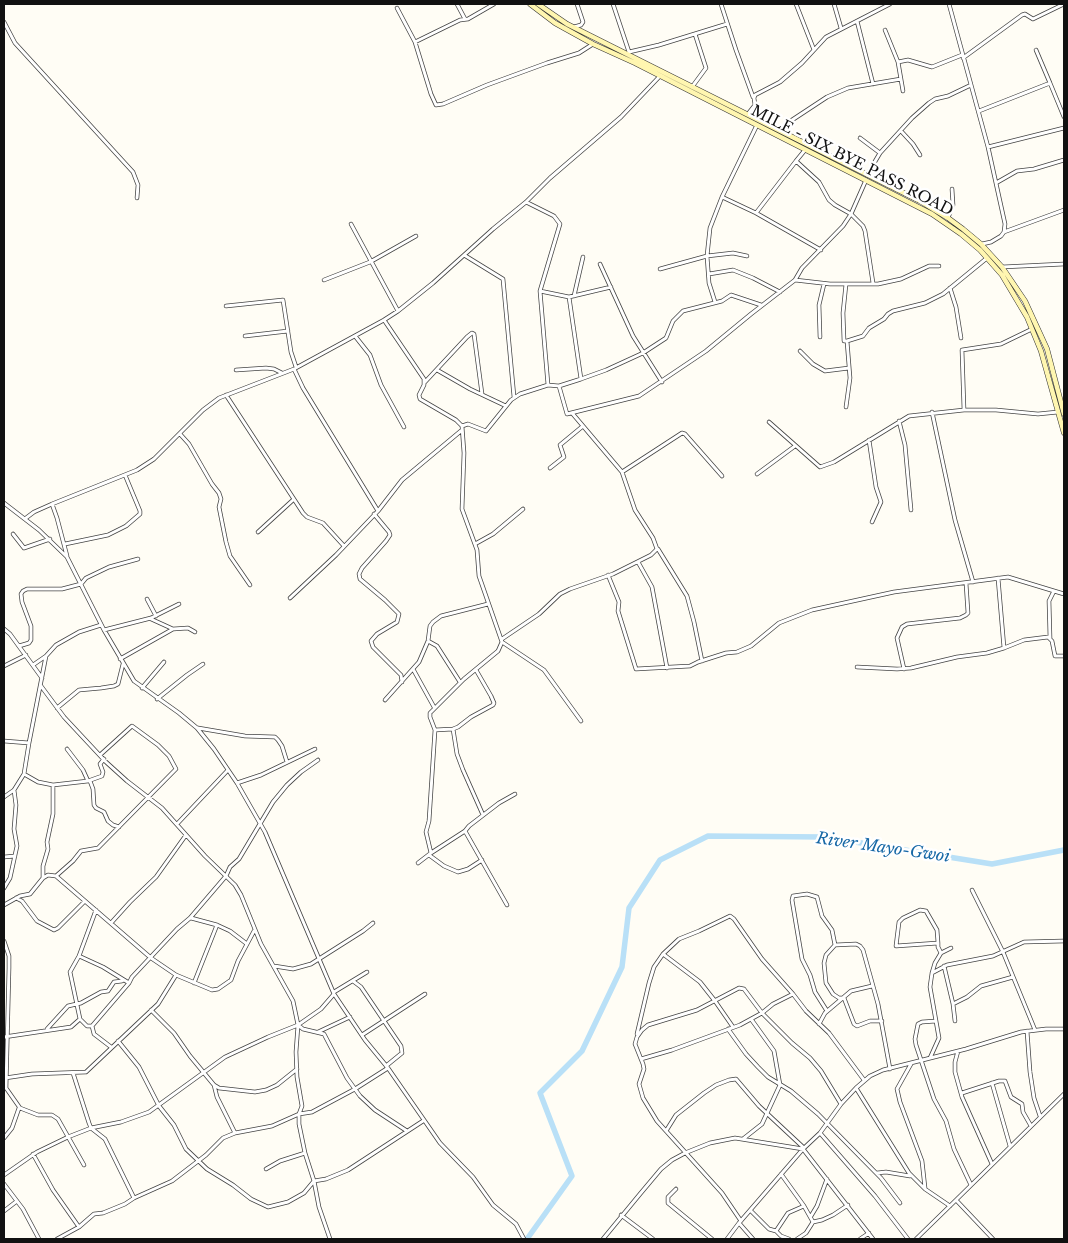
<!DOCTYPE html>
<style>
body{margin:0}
#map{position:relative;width:1068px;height:1243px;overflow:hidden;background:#fffdf5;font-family:"Libre Baskerville",serif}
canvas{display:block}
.frame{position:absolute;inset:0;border:5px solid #111;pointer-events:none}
</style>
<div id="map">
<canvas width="1068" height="1243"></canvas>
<div class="frame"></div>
</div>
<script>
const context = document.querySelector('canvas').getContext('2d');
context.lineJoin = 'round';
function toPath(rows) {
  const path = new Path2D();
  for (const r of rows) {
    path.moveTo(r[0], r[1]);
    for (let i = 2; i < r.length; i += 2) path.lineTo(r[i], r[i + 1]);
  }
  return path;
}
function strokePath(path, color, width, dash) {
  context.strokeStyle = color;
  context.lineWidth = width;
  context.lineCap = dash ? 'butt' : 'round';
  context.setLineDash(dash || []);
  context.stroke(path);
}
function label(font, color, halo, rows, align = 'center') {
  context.font = font + ' "Libre Baskerville",serif';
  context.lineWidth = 5;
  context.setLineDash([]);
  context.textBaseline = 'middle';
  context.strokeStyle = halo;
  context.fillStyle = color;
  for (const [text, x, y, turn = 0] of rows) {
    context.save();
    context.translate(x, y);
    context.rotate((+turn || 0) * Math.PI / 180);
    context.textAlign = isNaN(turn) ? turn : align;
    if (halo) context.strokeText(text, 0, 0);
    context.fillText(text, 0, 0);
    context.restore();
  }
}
const river = toPath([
 [527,1239,572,1176,540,1093,582,1051,622,967,629,908,660,860,708,836,824,837,992,864,1064,850]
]);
const street = toPath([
 [457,4,465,19],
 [613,4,629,52],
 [721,4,736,50,753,97],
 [796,4,814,50],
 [834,4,841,28],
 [949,4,988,147,1005,224,1004,232,1001,236,991,242,982,244],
 [397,8,415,42,431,94,436,105,443,104,487,85,547,63,579,53,593,44],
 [857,21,873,84],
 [4,22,15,43,133,172,138,185,137,198],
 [574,27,581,25,583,22,577,4],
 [885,30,898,62,903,91],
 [415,42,460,20,468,19,494,4],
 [1036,50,1050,83],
 [629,52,659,45,727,24],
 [963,58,1022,15,1025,14,1033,19,1064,4],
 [898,62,908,60,932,67,962,55],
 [692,87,706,68,695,34],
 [979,111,1050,83,1064,117],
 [748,114,755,105,754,98,755,95,780,82,802,63,826,37,890,4],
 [757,125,722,197,756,213,821,250],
 [901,131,913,144,920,155],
 [782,132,786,124,827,97,848,88,901,79],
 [860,138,880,153],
 [988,147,1064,128],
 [867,175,880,153,912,118,929,103,935,99,948,96,971,85],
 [866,180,851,214,863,226,865,231,873,283],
 [996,183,1017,171,1034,169,1064,160],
 [526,202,554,216,560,224,540,291,548,385],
 [756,213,796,161],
 [948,218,953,205,952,189],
 [351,224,398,311],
 [1004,232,1064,210],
 [464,255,503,279,514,397],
 [600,264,633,336,662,382],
 [1002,267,1064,264],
 [660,269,707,256,733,253,747,256],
 [709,274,733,270,753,278,780,292],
 [324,280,370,262,416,236],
 [795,280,830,284,878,284,901,279,929,266,939,266],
 [846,284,843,313,844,341,847,341,863,336,869,328,884,319,888,314,893,311,925,303,943,294,987,258],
 [950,288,956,307,961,338],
 [540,291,569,297,611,287],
 [574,296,583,257],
 [569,297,581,379],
 [715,302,709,283,707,256,710,228,722,197],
 [226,306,283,300,291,352,296,367],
 [384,320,424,379,424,385,419,395,420,399,456,420,462,426,464,453,462,509,477,550,479,576,502,642,498,651,464,679,430,713,430,717,435,730,429,821,426,832,431,853,418,863],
 [245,336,288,331],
 [355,336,370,355,381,385,404,427],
 [820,337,819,305,824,284],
 [800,351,813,364,825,371,849,368],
 [294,369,303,388,378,511],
 [236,370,266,368,274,369,282,373],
 [437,370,470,389,506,406],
 [425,382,467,337,472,333,474,334,482,394],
 [559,386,567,414,639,396,706,351,751,314,795,280,802,268,843,226,851,214,835,205,829,200,819,182,796,161,805,150],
 [226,395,303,513,307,517,323,523,344,546],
 [846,407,850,378,847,341],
 [964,410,962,350,1001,344,1032,329],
 [932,412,955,520,973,582],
 [572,413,622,472,682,433,685,434,722,476],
 [899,421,905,445,911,510],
 [769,422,820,467,834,462,909,416,964,410,996,410,1038,414,1058,412],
 [462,426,468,424,486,431,511,400,520,394,548,385,559,386,581,379,606,370,643,353,666,338,673,321,683,311,722,301,731,295,761,305],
 [180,434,189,444,212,484,219,493,221,499,219,507,226,542,230,556,250,585],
 [869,440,876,487,881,502,872,522],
 [550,468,564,457,560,445,583,426],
 [757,474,795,446],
 [4,503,39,530,67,557,104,630,134,681,179,713,197,728,214,749,237,783,265,832,334,994,365,1040,388,1068,440,1143,473,1177,493,1205,516,1224,524,1239],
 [374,514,389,532,390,535,386,541,362,568,359,574,360,579,385,600,399,614,397,622,377,634,371,641,373,647,401,675,402,682],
 [26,518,34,512,52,504],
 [258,532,293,500],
 [13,534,24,548,50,539],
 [65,544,108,535,126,526,140,514,140,511,125,475],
 [475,544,493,534,523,509],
 [658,549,687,596,694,622,702,661],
 [67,556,57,518,52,504,137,470,154,459,203,410,219,398,294,369,384,320,398,311,433,283,493,229,526,202,550,178,621,117,660,76],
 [638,562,652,587,667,668],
 [608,575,619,602,618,611,636,669,690,666,698,662,726,653,737,652,751,646,779,623,812,610,894,592,1008,577,1064,594],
 [998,578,1004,648],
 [290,598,336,555,378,511,402,480,462,430],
 [147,599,156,616],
 [151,619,173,629,188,628,195,632],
 [4,629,10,634,42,678],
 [104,630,151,618,179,604],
 [1050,638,1049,601,1054,591],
 [502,639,539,614,560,594,570,589,613,574,651,555,657,549,653,538,635,510,622,472],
 [428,641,437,646,460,682],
 [502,642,544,670,581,721],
 [19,646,29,643,31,640,31,626,22,602,21,594,23,591,27,589,62,589,81,584,86,578,109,567,138,559],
 [120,659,173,629],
 [33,665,46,656],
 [4,666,26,655],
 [857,667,897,669,911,668,957,657,987,653,1004,648,1024,640,1048,637,1052,641,1055,656,1064,656],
 [413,669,434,707],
 [904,669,897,638,902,627,907,624,960,618,966,615,968,613,966,583],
 [41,686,64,717,106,762,127,781,162,808,205,856,235,885,241,895,261,944,293,1001,298,1025,296,1052,297,1077,302,1106,299,1114,299,1124,305,1153,314,1181,319,1207,330,1239],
 [142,688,164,662],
 [157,699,187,675,203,664],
 [385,700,419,662,428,641,430,626,433,622,441,616,488,604],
 [57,708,79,690,101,688,114,686,118,684,123,664],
 [198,728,245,736,275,737,278,740,282,746,287,762],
 [453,729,457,754,463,770,483,815],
 [435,730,453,729,458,727,471,717,493,705,494,703,491,696,476,670],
 [4,741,29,743],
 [67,749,83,770,88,781],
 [24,774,38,782,53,785,88,781,102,776,103,772,100,764,104,759],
 [90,781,93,789,94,805,96,808,104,812,108,821,113,825,119,827],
 [237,783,261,775,315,749],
 [4,797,14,790,24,774,29,743,46,656,56,645,79,632,101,625],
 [177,824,228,770],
 [465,831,507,905],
 [431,853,465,831,469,826,499,803,515,794],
 [429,855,444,866,458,872,468,869,482,860],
 [4,857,15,856],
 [56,876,73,861,81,851,98,848,176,769,169,756,158,745,132,726,100,755],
 [43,878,43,866,48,849,47,842,53,814,53,785],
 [4,888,10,878,17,846,14,829,16,805,14,790],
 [972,890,1003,952,1035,1030],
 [16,898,22,901,37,921,54,930,58,928,85,901],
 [4,905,20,896,30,894,43,878,48,875,56,876,151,958,176,975,212,990,218,989,231,980,238,961,254,931],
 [191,918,217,925,230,931,247,944],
 [111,923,130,902,156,877,186,835],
 [4,941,9,956,9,968,6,1088,20,1108,38,1115,52,1115,58,1119,84,1165],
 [938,943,896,946,899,922,903,918,920,910,926,911,937,930,938,943,938,947,941,953],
 [663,954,700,982,715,1001,733,1027],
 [79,956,103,967,129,983],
 [274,966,293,969,311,964,363,931,373,923],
 [944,966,953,1004,955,1021],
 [932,973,947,965,993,956,1024,942,1064,941],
 [353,981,361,987,401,1046,402,1053,386,1066],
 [194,983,217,925],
 [334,992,367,972],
 [844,998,839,998,833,994,826,983,824,963,826,955,835,945,856,944,860,946,863,950,878,1004,890,1069],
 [844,998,854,1024,857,1026,870,1021,882,1021],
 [953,1004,967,997,981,986,1013,977],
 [151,1010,174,1033,190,1056,214,1085,219,1088,255,1092,266,1090,277,1085,297,1069],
 [827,1011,815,992,810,975,802,959,792,900,793,896,807,894,817,897,822,916,832,930,835,945],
 [936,1021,922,1022,918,1024,915,1039,916,1045,934,1099,946,1121,954,1149,971,1185],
 [819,1024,825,1013,851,991,872,986],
 [298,1025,303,1029,324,1034,347,1078,360,1096,375,1110,407,1131],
 [92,1026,129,983,132,977,177,929,190,918,226,876,230,867,239,859,273,802,287,785,301,772,318,760],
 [92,1026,87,1026,80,1019,70,972,79,956,96,910],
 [92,1026,94,1034,111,1047],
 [47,1029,68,1006,81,1003,101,992,108,991,114,982,122,981],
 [728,1029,746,1054,758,1067,768,1077,791,1091,818,1114,881,1178,900,1203],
 [1027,1031,1030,1072,1034,1098,1040,1116],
 [318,1032,350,1017],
 [637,1034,649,983,654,967,663,954,679,939,699,931,730,916,734,919,762,959,793,994],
 [362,1035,425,994],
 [4,1037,71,1027,80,1019],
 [118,1041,139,1067,159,1106,174,1125,186,1149,207,1169,233,1185,251,1199,268,1207,288,1202,304,1193,314,1181,326,1179,348,1170,423,1121],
 [958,1051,955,1062,955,1072,962,1097,992,1164],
 [930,1058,939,1038,930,987,932,973,935,963,941,953,951,948],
 [641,1059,672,1050,740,1025,762,1013,773,1004,793,994,806,1011,829,1033,864,1080],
 [911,1064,897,1089,900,1102,922,1161,925,1188],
 [73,1073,89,1123,91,1128,105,1139,134,1198],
 [5,1078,32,1074,86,1072,158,1004,176,975],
 [992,1083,1010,1146],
 [214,1085,217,1097,235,1133],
 [856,1088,909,1173,925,1189,950,1206],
 [962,1093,999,1081,1005,1081,1011,1097,1022,1104,1023,1112,1031,1126],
 [666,1131,676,1115,704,1093,716,1085,729,1080,736,1079,759,1106,804,1148],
 [820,1133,875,1196,908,1239],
 [4,1138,12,1128,19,1108],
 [743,1139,762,1124,780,1085,774,1051,751,1019],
 [33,1154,53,1190,79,1227],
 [266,1169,280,1161,305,1153],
 [877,1173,886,1172,910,1176],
 [781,1174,804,1206,813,1222],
 [4,1175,37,1152,68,1137,91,1128,121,1122,149,1112,225,1057,268,1037,298,1025,321,1009,334,994],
 [4,1184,23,1209,39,1239],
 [676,1189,668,1197,668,1203,712,1239],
 [4,1211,17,1201],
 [751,1211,769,1229,776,1231,781,1236,789,1239],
 [621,1215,653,1239],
 [811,1216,817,1206,827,1179],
 [741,1221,722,1193,657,1121,643,1098,639,1084,644,1069,643,1064,635,1044,637,1037,642,1030,648,1025,697,1010,739,988,744,989,762,1013,792,1043,810,1058,821,1071,841,1104],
 [813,1222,822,1220,833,1215,848,1205],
 [739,1223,753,1239],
 [776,1231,788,1213,804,1206],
 [57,1239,79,1227,94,1214,103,1213,125,1204,134,1198,172,1181,206,1155,223,1138,235,1133,272,1126,299,1114,312,1112,355,1089,388,1068],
 [603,1239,640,1194,661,1169,672,1160,685,1153,710,1143,735,1138,803,1149,873,1239],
 [727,1239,739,1223,803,1149,820,1133,841,1104,856,1088,870,1076,883,1070,966,1049,1021,1032,1046,1029,1064,1029],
 [797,1239,806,1233,813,1222],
 [860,1239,869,1233],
 [916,1239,956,1200],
 [993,1239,956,1200,1064,1094]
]);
const secondary = toPath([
 [530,4,555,23,593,44,635,63,932,214,961,234,980,250,1002,275,1027,317,1041,351,1064,433],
 [538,4,567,24,920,201,948,218,963,229,981,244,1002,267,1025,301,1047,349,1064,414]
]);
const streetNames = [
 ["MILE - SIX BYE PASS ROAD",852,161,27]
];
const waterNames = [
 ["River Mayo-Gwoi",883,848,8]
];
strokePath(river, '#b9e0f7', 5.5);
strokePath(street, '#444', 4.5);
strokePath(secondary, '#333', 5.5);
strokePath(street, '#fff', 3);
strokePath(secondary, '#fff6b0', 4.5);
label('15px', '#111', '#fff', streetNames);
label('italic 16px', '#1768a6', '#fff', waterNames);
</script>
